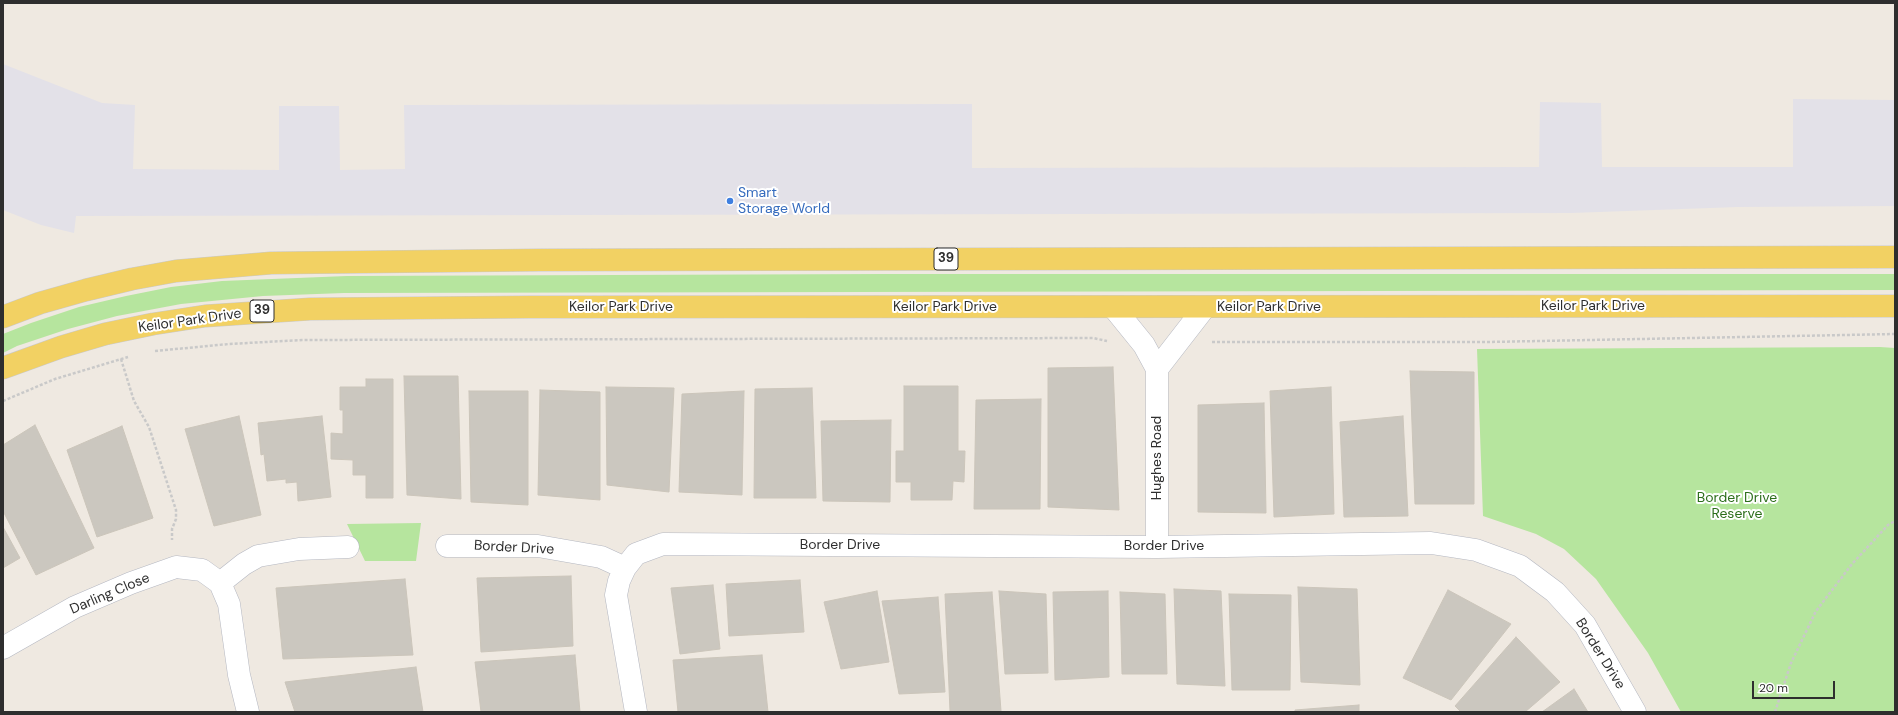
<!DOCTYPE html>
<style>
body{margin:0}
#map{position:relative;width:1898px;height:715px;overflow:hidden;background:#efe9e1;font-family:"DM Sans",sans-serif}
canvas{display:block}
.frame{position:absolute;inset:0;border:4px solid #2e2e2e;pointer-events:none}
.scale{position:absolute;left:1752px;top:681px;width:83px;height:18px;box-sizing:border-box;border:2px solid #2e2e2e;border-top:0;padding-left:5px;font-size:12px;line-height:14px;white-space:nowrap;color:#2e2e2e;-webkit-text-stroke:3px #fff;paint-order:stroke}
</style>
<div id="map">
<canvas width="1898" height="715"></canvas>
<div class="frame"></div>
<div class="scale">20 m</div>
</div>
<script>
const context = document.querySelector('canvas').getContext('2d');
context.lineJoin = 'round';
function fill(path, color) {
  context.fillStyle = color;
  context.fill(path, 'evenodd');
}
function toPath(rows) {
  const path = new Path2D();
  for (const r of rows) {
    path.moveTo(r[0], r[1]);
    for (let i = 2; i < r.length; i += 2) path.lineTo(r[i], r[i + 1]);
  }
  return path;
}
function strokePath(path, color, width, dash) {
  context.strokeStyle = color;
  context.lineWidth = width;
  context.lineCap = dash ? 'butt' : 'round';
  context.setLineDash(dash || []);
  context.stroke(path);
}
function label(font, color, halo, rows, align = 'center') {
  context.font = font + ' "DM Sans",sans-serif';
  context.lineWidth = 4;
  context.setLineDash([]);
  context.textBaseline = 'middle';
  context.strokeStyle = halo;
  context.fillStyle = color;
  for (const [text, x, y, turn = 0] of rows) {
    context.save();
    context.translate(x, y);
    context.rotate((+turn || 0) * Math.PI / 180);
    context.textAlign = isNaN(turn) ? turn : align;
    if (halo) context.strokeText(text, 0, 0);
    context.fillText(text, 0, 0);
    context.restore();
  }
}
const industrial = toPath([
 [3,64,102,103,135,105,133,169,279,170,279,106,339,106,340,170,405,169,404,105,972,104,972,168,1539,167,1540,102,1601,103,1602,167,1793,167,1793,99,1895,100,1895,206,1738,207,1571,213,76,216,74,233,41,225,3,210]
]);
const green = toPath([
 [881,274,1895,274,1895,290,344,293,263,296,181,304,117,316,68,329,17,346,3,353,3,334,31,323,79,307,126,296,171,287,222,281,347,276],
 [1880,347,1895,348,1895,712,1681,712,1648,653,1596,579,1564,549,1536,534,1483,516,1477,349],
 [421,523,416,561,365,561,347,524]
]);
const building = toPath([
 [1113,367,1119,510,1048,507,1048,368,1113,367],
 [1410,371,1474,372,1474,504,1415,504,1410,371],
 [404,376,458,376,461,499,407,495,404,376],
 [366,379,393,379,393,498,366,498,366,475,353,475,353,460,331,459,331,433,343,434,343,410,340,410,340,387,366,387,366,379],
 [904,386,958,386,958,451,965,451,964,482,953,481,952,500,911,500,911,482,896,482,896,451,904,451,904,386],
 [606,387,674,388,669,492,607,485,606,387],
 [1331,387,1334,514,1274,517,1270,391,1331,387],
 [812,388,816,498,754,498,755,389,812,388],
 [540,390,600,392,600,500,538,495,540,390],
 [469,391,528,391,528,505,471,502,469,391],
 [744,391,742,495,679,492,682,394,744,391],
 [1041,399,1040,509,974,509,976,400,1041,399],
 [1264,403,1266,513,1198,512,1198,405,1264,403],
 [239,416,261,515,214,526,185,429,239,416],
 [322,416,331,497,298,501,297,482,286,483,286,479,267,481,264,454,261,455,258,423,322,416],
 [1403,416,1408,516,1344,517,1340,422,1403,416],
 [891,420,890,502,823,501,821,421,891,420],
 [35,425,94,548,36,575,3,511,3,445,35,425],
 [122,426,153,518,97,537,67,450,122,426],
 [3,527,20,558,3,568,3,527],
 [571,576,573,646,481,652,477,578,571,576],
 [405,579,413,655,283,659,276,588,405,579],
 [800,580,804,632,729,636,726,584,800,580],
 [713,585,720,649,680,654,671,588,713,585],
 [1298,587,1357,589,1360,685,1301,682,1298,587],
 [1174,589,1221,591,1225,686,1177,684,1174,589],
 [1448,590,1511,624,1451,700,1403,678,1448,590],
 [877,591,889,662,841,669,824,602,877,591],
 [999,591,1046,594,1048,673,1005,674,999,591],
 [1108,591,1109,677,1055,680,1053,592,1108,591],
 [992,592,1001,711,950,711,945,594,992,592],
 [1120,592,1165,594,1167,674,1122,674,1120,592],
 [1229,594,1291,595,1290,690,1232,690,1229,594],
 [938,597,945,692,899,694,882,601,938,597],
 [1516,637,1560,682,1525,712,1461,712,1455,706,1516,637],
 [575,655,580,712,481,712,475,662,575,655],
 [762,655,768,712,678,712,673,660,762,655],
 [416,667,423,712,295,712,285,682,416,667],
 [1574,689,1588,712,1542,712,1574,689],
 [1359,705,1359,712,1295,712,1295,710,1359,705]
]);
const path = toPath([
 [1212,342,1488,342,1895,334],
 [155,351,229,344,302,340,1093,338,1107,341],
 [121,359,134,401,149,427,176,510,176,519,172,529,172,540],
 [3,401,55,379,128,357],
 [1775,712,1791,663,1816,611,1852,564,1888,525,1895,521]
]);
const minor = toPath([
 [1114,308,1144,345,1157,369,1157,547],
 [1157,369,1205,307],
 [447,546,538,546,601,557,625,568],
 [220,583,244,564,258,556,299,549,348,547],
 [3,648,75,607,131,583,176,567,202,570,220,583,229,604,239,675,248,712],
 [636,712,616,595,619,581,625,568,636,554,663,544,1157,547,1431,543,1476,550,1520,566,1555,592,1585,625,1635,712]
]);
const primary = toPath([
 [3,317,40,303,86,290,132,279,176,271,271,263,540,260,1895,257],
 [3,368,61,347,105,334,153,324,205,316,310,309,528,307,1895,306]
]);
const markers = [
 [730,201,4,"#3f7fe0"]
];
const shields = [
 [946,259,24],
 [262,311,24]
];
const shieldNames = [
 ["39",946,259],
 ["39",262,311]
];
const shopNames = [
 ["Smart",738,193],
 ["Storage World",738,209]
];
const streetNames = [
 ["Keilor Park Drive",1593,306],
 ["Keilor Park Drive",621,307],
 ["Keilor Park Drive",945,307],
 ["Keilor Park Drive",1269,307],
 ["Keilor Park Drive",190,321,-8],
 ["Hughes Road",1157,458,-90],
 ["Border Drive",840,545],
 ["Border Drive",1164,546],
 ["Border Drive",514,548,3],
 ["Darling Close",110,594,-23],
 ["Border Drive",1600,654,58]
];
const parkNames = [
 ["Border Drive",1737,498],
 ["Reserve",1737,514]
];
fill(industrial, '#e3e1e8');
fill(green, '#b6e59e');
fill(building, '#cbc7bf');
strokePath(building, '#cbc5ba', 1);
strokePath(minor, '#b4b7c1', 23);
strokePath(primary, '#c9c9c9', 23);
strokePath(path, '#c9c9c9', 2.5, [3, 2]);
strokePath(minor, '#fff', 22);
strokePath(primary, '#f2d163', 22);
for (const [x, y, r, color] of markers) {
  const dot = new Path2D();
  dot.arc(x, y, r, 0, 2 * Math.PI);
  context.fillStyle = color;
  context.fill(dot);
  strokePath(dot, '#fff', 1.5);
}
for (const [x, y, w] of shields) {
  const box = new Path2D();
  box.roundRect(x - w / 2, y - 11, w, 22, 3);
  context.fillStyle = '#fff';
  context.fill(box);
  strokePath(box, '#2e2e2e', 1);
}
label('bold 13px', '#2e2e2e', null, shieldNames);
label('14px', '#366cbe', '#fff', shopNames, 'left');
label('14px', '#2e2e2e', '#fff', streetNames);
label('14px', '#2c6e1b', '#fff', parkNames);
</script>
